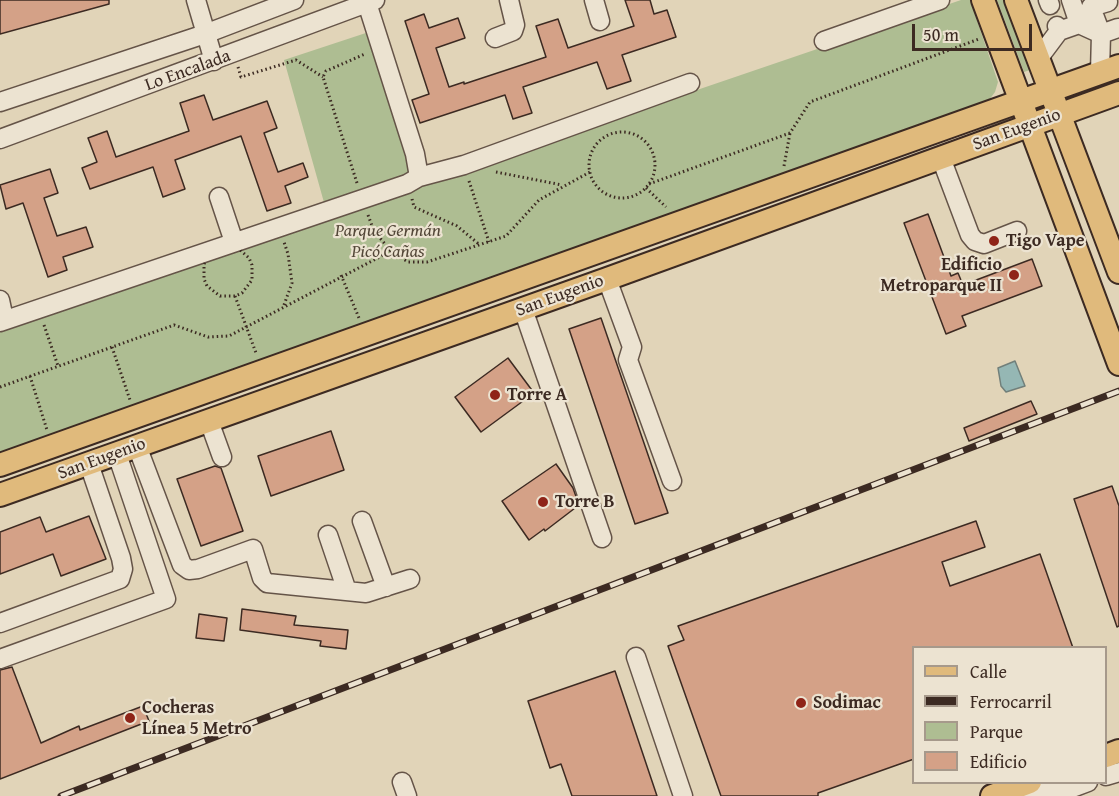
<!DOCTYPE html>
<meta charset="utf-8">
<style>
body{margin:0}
#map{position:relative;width:1119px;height:796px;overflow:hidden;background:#e1d4b8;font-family:"Gentium Book Plus",serif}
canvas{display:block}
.legend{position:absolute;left:912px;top:646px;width:195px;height:138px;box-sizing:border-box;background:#ece3d1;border:2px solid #a6998b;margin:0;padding:8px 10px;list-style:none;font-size:18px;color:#3c2a22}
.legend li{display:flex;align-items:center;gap:12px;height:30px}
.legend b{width:30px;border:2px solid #a6998b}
.scale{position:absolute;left:912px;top:24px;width:120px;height:27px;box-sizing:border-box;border:3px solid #3c2a22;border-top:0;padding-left:8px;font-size:18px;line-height:21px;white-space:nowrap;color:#3c2a22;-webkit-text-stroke:4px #ece3d1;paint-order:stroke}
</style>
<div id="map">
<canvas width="1119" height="796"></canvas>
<ul class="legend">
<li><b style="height:8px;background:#e0ba7c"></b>Calle</li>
<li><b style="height:8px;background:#3c2a22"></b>Ferrocarril</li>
<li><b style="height:16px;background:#aebd92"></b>Parque</li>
<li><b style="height:16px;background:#d4a187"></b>Edificio</li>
</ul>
<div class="scale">50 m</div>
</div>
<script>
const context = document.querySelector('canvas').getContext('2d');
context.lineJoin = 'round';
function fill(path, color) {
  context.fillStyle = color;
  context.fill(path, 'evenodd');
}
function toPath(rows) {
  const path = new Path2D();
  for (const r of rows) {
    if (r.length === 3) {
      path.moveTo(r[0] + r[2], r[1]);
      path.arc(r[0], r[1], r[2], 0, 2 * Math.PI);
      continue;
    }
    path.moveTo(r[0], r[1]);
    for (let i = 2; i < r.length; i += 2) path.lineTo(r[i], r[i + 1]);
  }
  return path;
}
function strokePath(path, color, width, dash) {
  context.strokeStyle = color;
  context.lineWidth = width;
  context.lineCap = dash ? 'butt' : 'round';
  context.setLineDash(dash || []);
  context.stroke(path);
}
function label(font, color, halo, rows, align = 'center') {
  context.font = font + ' "Gentium Book Plus",serif';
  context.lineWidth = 4.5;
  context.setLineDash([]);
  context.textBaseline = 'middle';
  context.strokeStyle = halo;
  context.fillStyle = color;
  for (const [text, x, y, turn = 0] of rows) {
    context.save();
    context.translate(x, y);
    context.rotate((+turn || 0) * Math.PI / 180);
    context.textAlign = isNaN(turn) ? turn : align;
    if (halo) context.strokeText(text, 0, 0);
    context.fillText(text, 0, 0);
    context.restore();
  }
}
const green = toPath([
 [961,0,970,0,998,82,995,92,983,108,0,456,0,324,325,206,284,60,381,28,430,181],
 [997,0,1003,0,1030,70,1024,72]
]);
const water = toPath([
 [1015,361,1025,386,1006,392,1001,386,998,368,1015,361]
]);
const building = toPath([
 [0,0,109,0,109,4,0,34,0,0],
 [625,0,650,0,654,14,667,10,676,37,622,55,631,81,607,89,597,62,523,87,532,113,513,119,505,95,420,123,412,100,429,94,405,21,424,14,429,28,458,18,465,38,436,48,449,87,464,82,464,84,546,57,536,26,558,19,568,48,634,26,625,0],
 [204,95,213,120,267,101,277,128,264,133,278,172,303,163,308,177,285,186,291,203,267,211,241,136,175,160,185,189,163,197,153,167,90,189,82,168,97,162,88,138,107,131,116,157,189,131,180,103,204,95],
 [50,169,58,193,44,198,57,236,86,227,93,247,63,257,67,270,48,277,23,203,6,209,0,185,50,169],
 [928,214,951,276,958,273,963,285,1032,259,1042,286,962,316,966,326,946,334,904,223,928,214],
 [601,318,668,513,635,524,569,329,601,318],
 [508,358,534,393,481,432,455,397,508,358],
 [1031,401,1037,414,969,441,964,428,1031,401],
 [331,431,344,470,271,496,258,456,331,431],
 [556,464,573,488,579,505,545,531,544,529,529,540,502,501,556,464],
 [215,466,221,468,243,531,201,546,177,479,215,466],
 [1112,486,1119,506,1119,626,1117,627,1074,499,1112,486],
 [89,516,106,559,61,576,53,554,0,574,0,532,40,517,46,532,89,516],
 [976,521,985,547,942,562,950,586,1040,554,1073,648,914,648,914,759,818,793,818,796,721,796,668,646,684,640,678,626,976,521],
 [242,609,296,616,294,625,348,630,346,649,320,646,321,641,240,630,242,609],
 [199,614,227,618,224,641,196,638,199,614],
 [12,667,41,743,79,726,80,730,143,706,149,721,0,779,0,670,12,667],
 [615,671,657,796,572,796,561,764,550,768,528,701,615,671]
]);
const path = toPath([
 [238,67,241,77,296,60,323,77],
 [622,165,33],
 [784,166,790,133],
 [496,172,562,185],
 [469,181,489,242],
 [357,183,323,77,326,71,365,54],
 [649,184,790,133,810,102,979,39],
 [646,188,666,207],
 [412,199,414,207,457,226,480,245],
 [368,215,374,231,391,251],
 [237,247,249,258,252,265,252,280,242,293,235,296,220,296,207,286,204,279,204,264,208,257,237,247],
 [341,275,359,318],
 [235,296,256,353],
 [284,305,292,283,288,254,284,242],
 [44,325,58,366],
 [112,347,130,400],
 [30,376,47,430],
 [0,387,174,325,208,337,229,336,391,251,408,262,427,262,506,236,539,200,590,172]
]);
const minor = toPath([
 [196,0,214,61],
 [594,0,600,21],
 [1048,0,1050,5],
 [1108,2,1091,7,1101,34,1118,28],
 [1079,24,1101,34,1100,72],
 [1057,26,1059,31,1079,24,1071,0],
 [495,38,513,31,515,25,509,0],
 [824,41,940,0],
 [1038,59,1059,31],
 [0,102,205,34,294,0],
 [0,139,375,0],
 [941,158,970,235,975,241,984,244,1017,231],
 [419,177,464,165,690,83],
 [219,197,234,242],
 [607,279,632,347,628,360,672,481],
 [0,300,4,319],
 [523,309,602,538],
 [0,322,407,184,419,177,415,154,367,3],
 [209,421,222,457],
 [137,446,182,565,189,570,198,569,253,549,262,578,267,583,366,593,410,579],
 [362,521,386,587],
 [328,535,347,591],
 [0,623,120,579,123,569,121,558,89,464],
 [636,657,683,796],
 [0,659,166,599,117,454],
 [1106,776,1119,772],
 [402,782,407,796],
 [1028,796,1060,784],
 [1051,796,1088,782]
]);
const major = toPath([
 [983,0,1119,364],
 [1016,0,1119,272],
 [0,465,1119,66],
 [0,495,607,279,1119,93],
 [1106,756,1119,751],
 [992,796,1030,782]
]);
const rail = toPath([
 [61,796,1119,391]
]);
const markers = [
 [994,241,6,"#8f2418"],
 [1014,275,6,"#8f2418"],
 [495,395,6,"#8f2418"],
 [543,502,6,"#8f2418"],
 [801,703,6,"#8f2418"],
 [130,718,6,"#8f2418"]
];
const streetNames = [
 ["Lo Encalada",188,71,-20],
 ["San Eugenio",1017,130,-20],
 ["San Eugenio",560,296,-20],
 ["San Eugenio",102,459,-20]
];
const parkNames = [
 ["Parque Germán",388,231],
 ["Picó Cañas",388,252]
];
const poiNames = [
 ["Tigo Vape",1006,241],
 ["Edificio",1002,265,"right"],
 ["Metroparque II",1002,286,"right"],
 ["Torre A",507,395],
 ["Torre B",555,502],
 ["Sodimac",813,703],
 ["Cocheras",142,708],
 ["Línea 5 Metro",142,729]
];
fill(green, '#aebd92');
fill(water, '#95b7b4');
strokePath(water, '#717f7a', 1.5);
fill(building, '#d4a187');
strokePath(building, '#3c2a22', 1.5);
strokePath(minor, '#655448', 21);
strokePath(major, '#3c2a22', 26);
strokePath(path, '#3c2a22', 3, [1.5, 3]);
strokePath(minor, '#ece3d1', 18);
strokePath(major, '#e0ba7c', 22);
strokePath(rail, '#3c2a22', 7);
strokePath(rail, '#ece3d1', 4.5, [14]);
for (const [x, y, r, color] of markers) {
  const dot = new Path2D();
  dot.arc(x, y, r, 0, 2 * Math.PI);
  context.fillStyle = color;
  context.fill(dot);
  strokePath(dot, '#ece3d1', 2);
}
label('18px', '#3c2a22', '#ece3d1', streetNames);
label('italic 18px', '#534738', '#ece3d1', parkNames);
label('bold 18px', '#3c2a22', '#ece3d1', poiNames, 'left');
</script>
